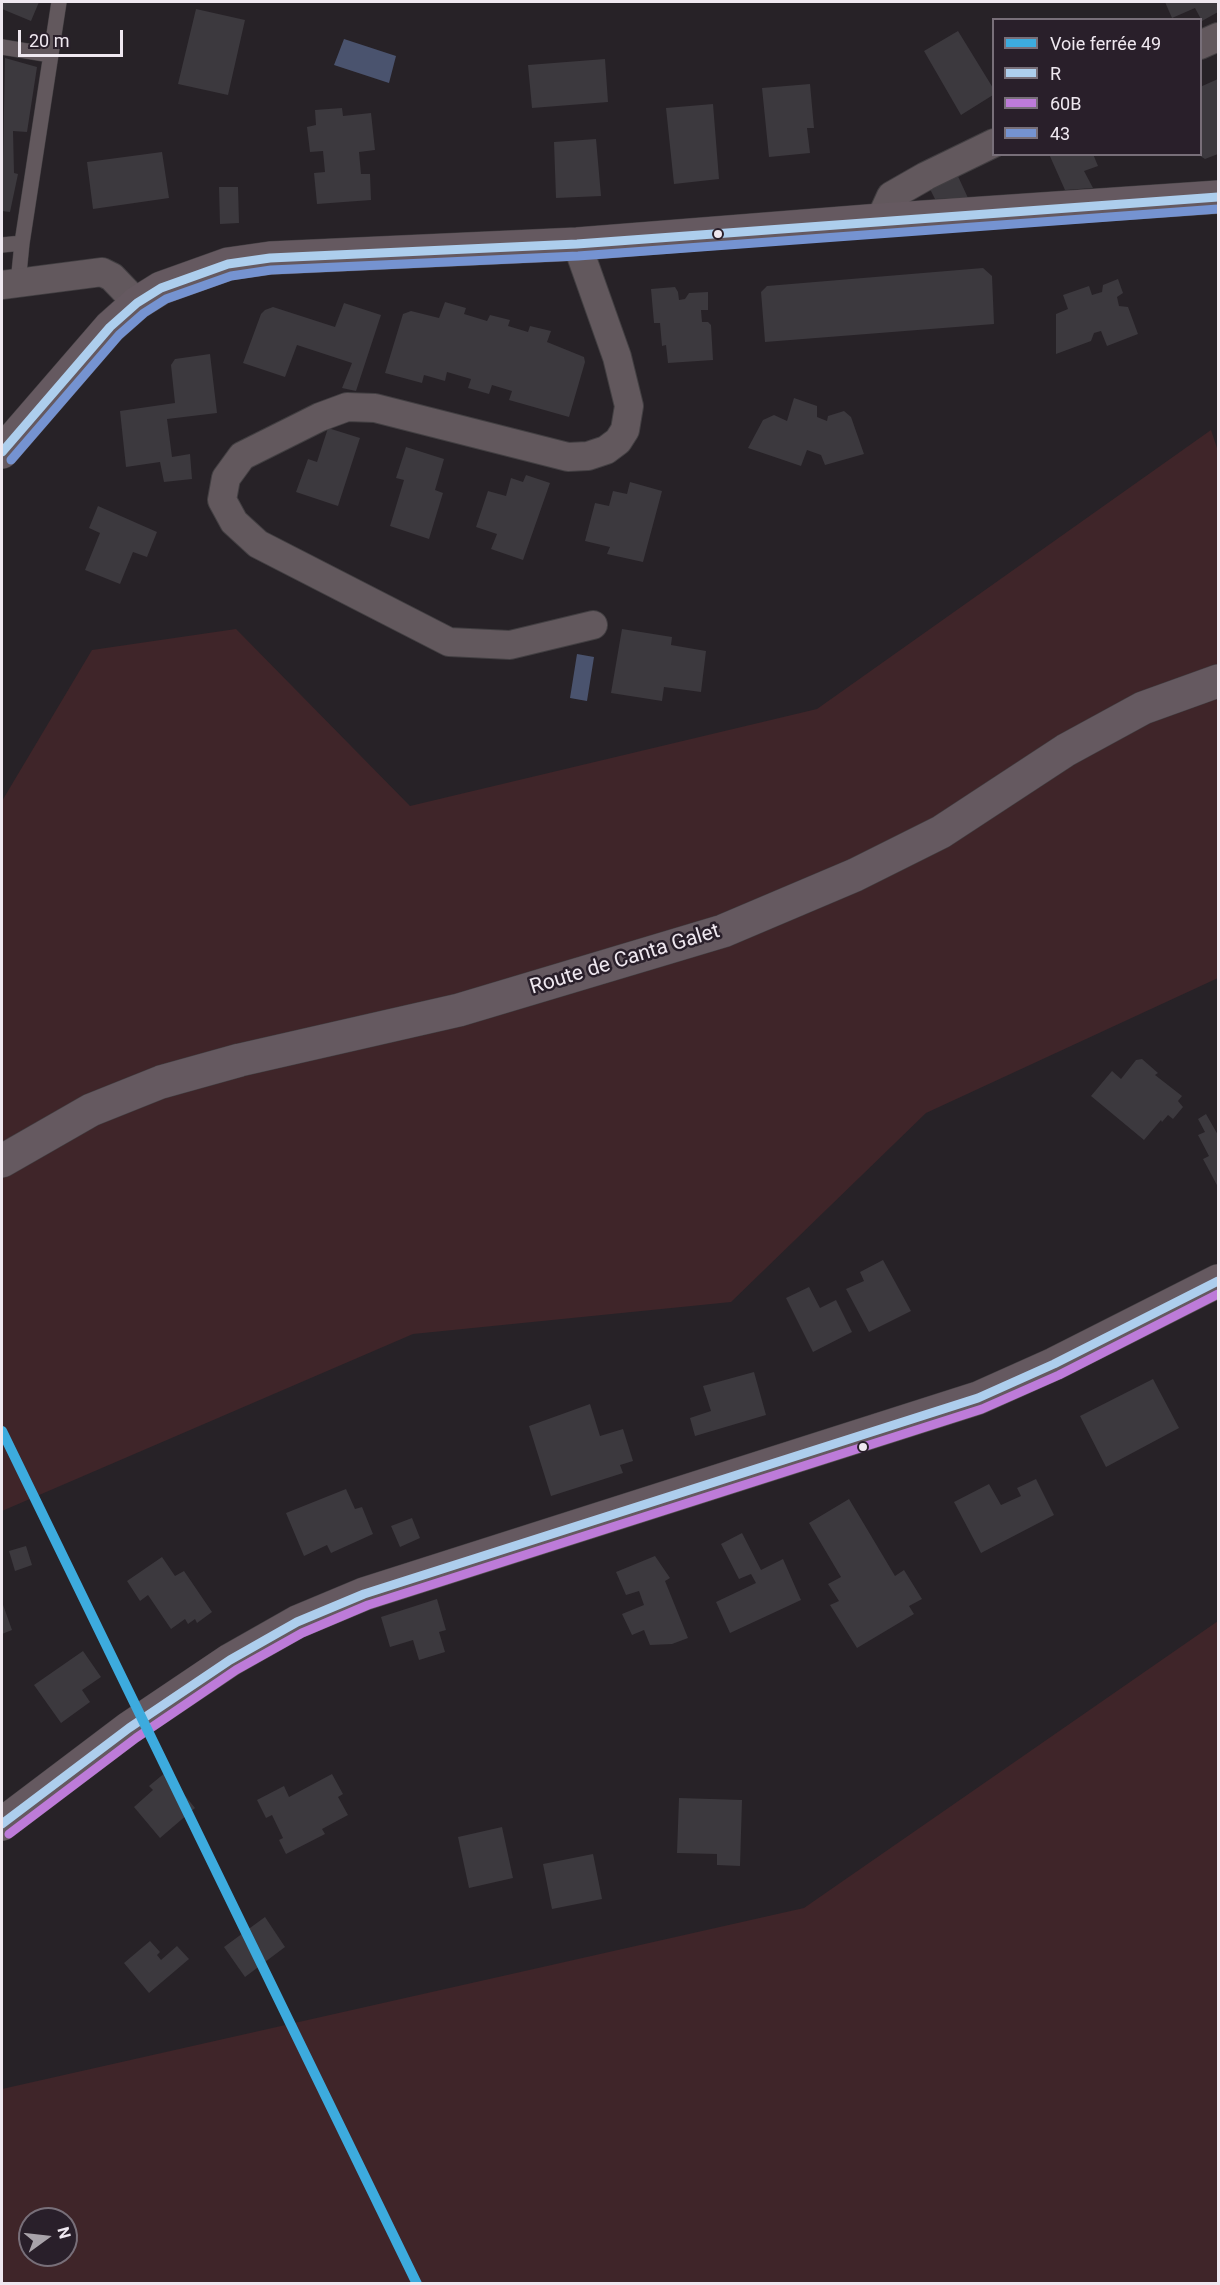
<!DOCTYPE html>
<meta charset="utf-8">
<style>
body{margin:0}
#map{position:relative;width:1220px;height:2285px;overflow:hidden;background:#272227;font-family:Roboto,sans-serif}
canvas{display:block}
.frame{position:absolute;inset:0;border:3px solid #efe8f0;pointer-events:none}
.legend{position:absolute;left:992px;top:18px;width:210px;height:138px;box-sizing:border-box;background:#291f2a;border:2px solid #786f79;margin:0;padding:8px 10px;list-style:none;font-size:18px;color:#efe8f0}
.legend li{display:flex;align-items:center;gap:12px;height:30px}
.legend b{width:30px;border:2px solid #786f79}
.north{position:absolute;left:18px;top:2207px;width:60px;height:60px;box-sizing:border-box;background:#291f2a;border:2px solid #786f79;border-radius:50%;rotate:75deg;font-size:16px;font-weight:700;line-height:24px;text-align:center;color:#efe8f0}
.north::after{content:'';display:block;margin:auto;width:21px;height:27px;background:#a9a3aa;clip-path:polygon(50% 0,100% 100%,50% 72%,0 100%)}
.scale{position:absolute;left:18px;top:30px;width:105px;height:27px;box-sizing:border-box;border:3px solid #efe8f0;border-top:0;padding-left:8px;font-size:18px;line-height:21px;white-space:nowrap;color:#efe8f0;-webkit-text-stroke:4px #291f2a;paint-order:stroke}
</style>
<div id="map">
<canvas width="1220" height="2285"></canvas>
<div class="frame"></div>
<ul class="legend">
<li><b style="height:8px;background:#3dabde"></b>Voie ferrée 49</li>
<li><b style="height:8px;background:#adceed"></b>R</li>
<li><b style="height:8px;background:#bd7bd9"></b>60B</li>
<li><b style="height:8px;background:#7593d1"></b>43</li>
</ul>
<div class="north">N</div>
<div class="scale">20 m</div>
</div>
<script>
const context = document.querySelector('canvas').getContext('2d');
context.lineJoin = 'round';
function fill(path, color) {
  context.fillStyle = color;
  context.fill(path, 'evenodd');
}
function toPath(rows) {
  const path = new Path2D();
  for (const r of rows) {
    path.moveTo(r[0], r[1]);
    for (let i = 2; i < r.length; i += 2) path.lineTo(r[i], r[i + 1]);
  }
  return path;
}
function strokePath(path, color, width, dash) {
  context.strokeStyle = color;
  context.lineWidth = width;
  context.lineCap = dash ? 'butt' : 'round';
  context.setLineDash(dash || []);
  context.stroke(path);
}
function label(font, color, halo, rows, align = 'center') {
  context.font = font + ' Roboto,sans-serif';
  context.lineWidth = 5;
  context.setLineDash([]);
  context.textBaseline = 'middle';
  context.strokeStyle = halo;
  context.fillStyle = color;
  for (const [text, x, y, turn = 0] of rows) {
    context.save();
    context.translate(x, y);
    context.rotate((+turn || 0) * Math.PI / 180);
    context.textAlign = isNaN(turn) ? turn : align;
    if (halo) context.strokeText(text, 0, 0);
    context.fillText(text, 0, 0);
    context.restore();
  }
}
const green = toPath([
 [1211,430,1218,451,1218,978,926,1113,731,1302,413,1334,2,1511,2,801,92,650,236,629,410,806,817,709],
 [1218,1621,1218,2283,2,2283,2,2089,804,1908],
 [30,2219,66,2219,66,2255,30,2255]
]);
const water = toPath([
 [344,39,396,56,389,83,334,65],
 [577,654,594,657,587,701,570,698]
]);
const building = toPath([
 [2,2,39,2,31,21,2,9],
 [1165,2,1218,2,1218,12,1202,21,1195,8,1172,18],
 [196,9,245,20,228,95,178,84],
 [958,31,993,88,993,95,961,115,924,51],
 [5,58,37,67,27,132,13,131,14,173,18,174,10,212,2,211],
 [605,59,608,102,532,108,528,65],
 [1218,79,1218,154,1205,159,1197,154,1200,154,1200,87],
 [810,84,814,128,807,128,810,153,769,157,762,88],
 [713,104,719,179,674,184,666,108],
 [342,108,343,116,371,113,375,150,359,152,361,174,370,174,371,200,317,204,314,173,325,172,323,151,310,152,307,127,316,125,315,110],
 [596,139,601,196,556,198,554,142],
 [162,152,169,198,93,209,87,162],
 [1049,154,1093,154,1098,166,1084,171,1093,188,1065,190],
 [956,172,968,198,935,199,928,185],
 [219,187,238,187,239,223,220,224],
 [983,268,992,276,994,324,765,342,761,292,767,286],
 [1118,279,1123,293,1117,297,1119,306,1128,307,1138,334,1107,346,1101,331,1094,333,1091,341,1056,354,1056,314,1068,309,1063,295,1089,286,1092,295,1102,292,1103,285],
 [675,287,678,292,679,300,685,299,689,293,708,292,708,310,701,310,702,322,708,322,711,325,713,360,668,363,666,345,662,346,660,323,654,323,651,289],
 [445,302,466,308,464,314,487,321,490,315,510,320,508,326,528,332,530,326,551,331,547,342,584,357,585,362,569,417,509,400,512,391,492,385,489,394,468,388,471,379,447,372,445,381,424,375,422,383,385,373,403,314,411,311,439,318],
 [344,303,381,315,356,391,342,388,352,363,297,345,285,377,243,363,261,314,265,310,273,307,335,327],
 [210,354,217,413,167,419,172,457,190,454,192,479,164,482,160,462,126,467,120,411,175,403,171,365,175,359],
 [794,398,817,406,817,417,827,421,828,416,844,411,851,417,864,454,825,465,821,455,807,450,801,466,748,448,763,420,774,415,787,421],
 [328,428,360,438,338,506,296,492,308,459,317,462],
 [406,447,444,459,435,490,443,493,429,539,390,526,404,480,396,478],
 [526,475,550,483,523,560,491,549,497,534,476,527,488,491,506,496,511,478,523,482],
 [630,482,662,491,643,562,607,554,610,547,585,541,595,503,609,506,613,491,627,494],
 [98,506,157,532,147,557,133,552,120,584,85,570,100,533,89,528],
 [622,629,672,637,671,645,706,651,701,692,664,687,662,701,611,693],
 [1142,1059,1158,1073,1155,1075,1182,1096,1178,1101,1183,1107,1173,1119,1168,1115,1162,1122,1161,1120,1144,1140,1091,1096,1112,1071,1121,1079,1136,1060],
 [1206,1114,1218,1135,1218,1187,1203,1159,1209,1156,1198,1135,1205,1132,1198,1119],
 [883,1260,911,1311,869,1332,846,1289,864,1281,860,1272],
 [809,1287,820,1308,836,1300,852,1332,813,1352,786,1298],
 [754,1372,766,1415,695,1436,690,1418,711,1411,703,1386],
 [1153,1379,1179,1428,1106,1467,1080,1416],
 [590,1404,600,1436,623,1429,633,1461,620,1465,623,1473,551,1496,529,1426],
 [1036,1479,1054,1515,981,1553,954,1502,989,1484,1001,1505,1021,1496,1017,1488],
 [346,1489,355,1509,362,1507,373,1534,331,1553,327,1545,304,1556,286,1513],
 [849,1499,895,1576,904,1570,922,1599,909,1606,914,1614,857,1648,830,1605,839,1601,828,1584,841,1577,809,1523],
 [412,1518,420,1538,400,1547,391,1526],
 [742,1533,761,1570,783,1559,801,1600,730,1633,716,1602,756,1583,751,1574,739,1579,721,1544],
 [26,1546,32,1565,15,1571,9,1551],
 [655,1556,670,1578,665,1581,688,1638,672,1644,650,1645,644,1630,632,1635,622,1614,644,1605,639,1591,626,1595,616,1572],
 [162,1557,175,1576,184,1571,212,1612,197,1623,195,1619,188,1624,185,1619,171,1629,148,1595,140,1601,127,1581],
 [437,1599,446,1630,439,1632,445,1652,419,1660,413,1640,390,1647,381,1617],
 [2,1602,12,1630,2,1634],
 [83,1651,101,1677,82,1690,90,1702,61,1723,34,1685],
 [166,1772,195,1808,160,1838,134,1807,153,1790,149,1786],
 [332,1774,343,1794,338,1797,348,1815,322,1829,325,1834,286,1854,279,1840,283,1838,272,1815,266,1818,257,1800,284,1786,289,1797],
 [679,1798,742,1800,740,1866,717,1865,717,1854,677,1853],
 [502,1827,513,1878,469,1888,458,1837],
 [593,1854,602,1899,552,1909,543,1864],
 [265,1917,285,1947,245,1977,224,1947],
 [150,1941,160,1952,157,1955,161,1960,177,1946,189,1959,149,1993,124,1963]
]);
const lane = toPath([
 [2,47,51,55],
 [2,245,22,243],
 [18,283,22,243,59,2]
]);
const street = toPath([
 [1200,45,1218,37],
 [880,220,891,196,926,176,994,143],
 [577,244,617,357,629,406,625,430,618,441,606,450,588,456,568,457,375,408,347,407,320,417,242,456,226,478,222,500,234,522,258,544,449,642,510,645,593,625],
 [2,285,102,272,112,277,137,303]
]);
const secondary = toPath([
 [2,452,110,327,137,303,161,288,228,264,270,258,577,244,880,220,1218,197],
 [2,1161,91,1110,161,1082,240,1060,459,1010,723,931,855,875,941,832,1066,750,1143,708,1218,681],
 [2,1824,129,1728,230,1660,297,1622,364,1594,978,1398,1054,1364,1218,1281]
]);
const bus1 = toPath([
 [2,452,110,327,137,303,161,288,228,264,270,258,577,244,1218,197],
 [2,1824,129,1728,230,1660,297,1622,364,1594,978,1398,1054,1364,1218,1281]
]);
const bus2 = toPath([
 [9,1834,136,1738,236,1670,302,1633,368,1605,982,1409,1059,1375,1218,1294]
]);
const bus3 = toPath([
 [11,460,119,335,144,313,166,299,231,276,271,270,578,256,1218,209]
]);
const rail1 = toPath([
 [2,1431,417,2284]
]);
const markers = [
 [718,234,5,"#efe8f0"],
 [863,1447,5,"#efe8f0"]
];
const streetNames = [
 ["Route de Canta Galet",625,960,-17]
];
fill(green, '#3f2529');
fill(water, '#4a536e');
fill(building, '#3c393e');
strokePath(lane, '#423f42', 16);
strokePath(street, '#423f42', 30);
strokePath(secondary, '#423f42', 34);
strokePath(lane, '#62585d', 15);
strokePath(street, '#62585d', 28);
strokePath(secondary, '#655960', 33);
strokePath(bus1, '#adceed', 9);
strokePath(bus2, '#bd7bd9', 9);
strokePath(bus3, '#7593d1', 9);
strokePath(rail1, '#3dabde', 10);
for (const [x, y, r, color] of markers) {
  const dot = new Path2D();
  dot.arc(x, y, r, 0, 2 * Math.PI);
  context.fillStyle = color;
  context.fill(dot);
  strokePath(dot, '#291f2a', 2);
}
label('21px', '#efe8f0', '#291f2a', streetNames);
</script>
